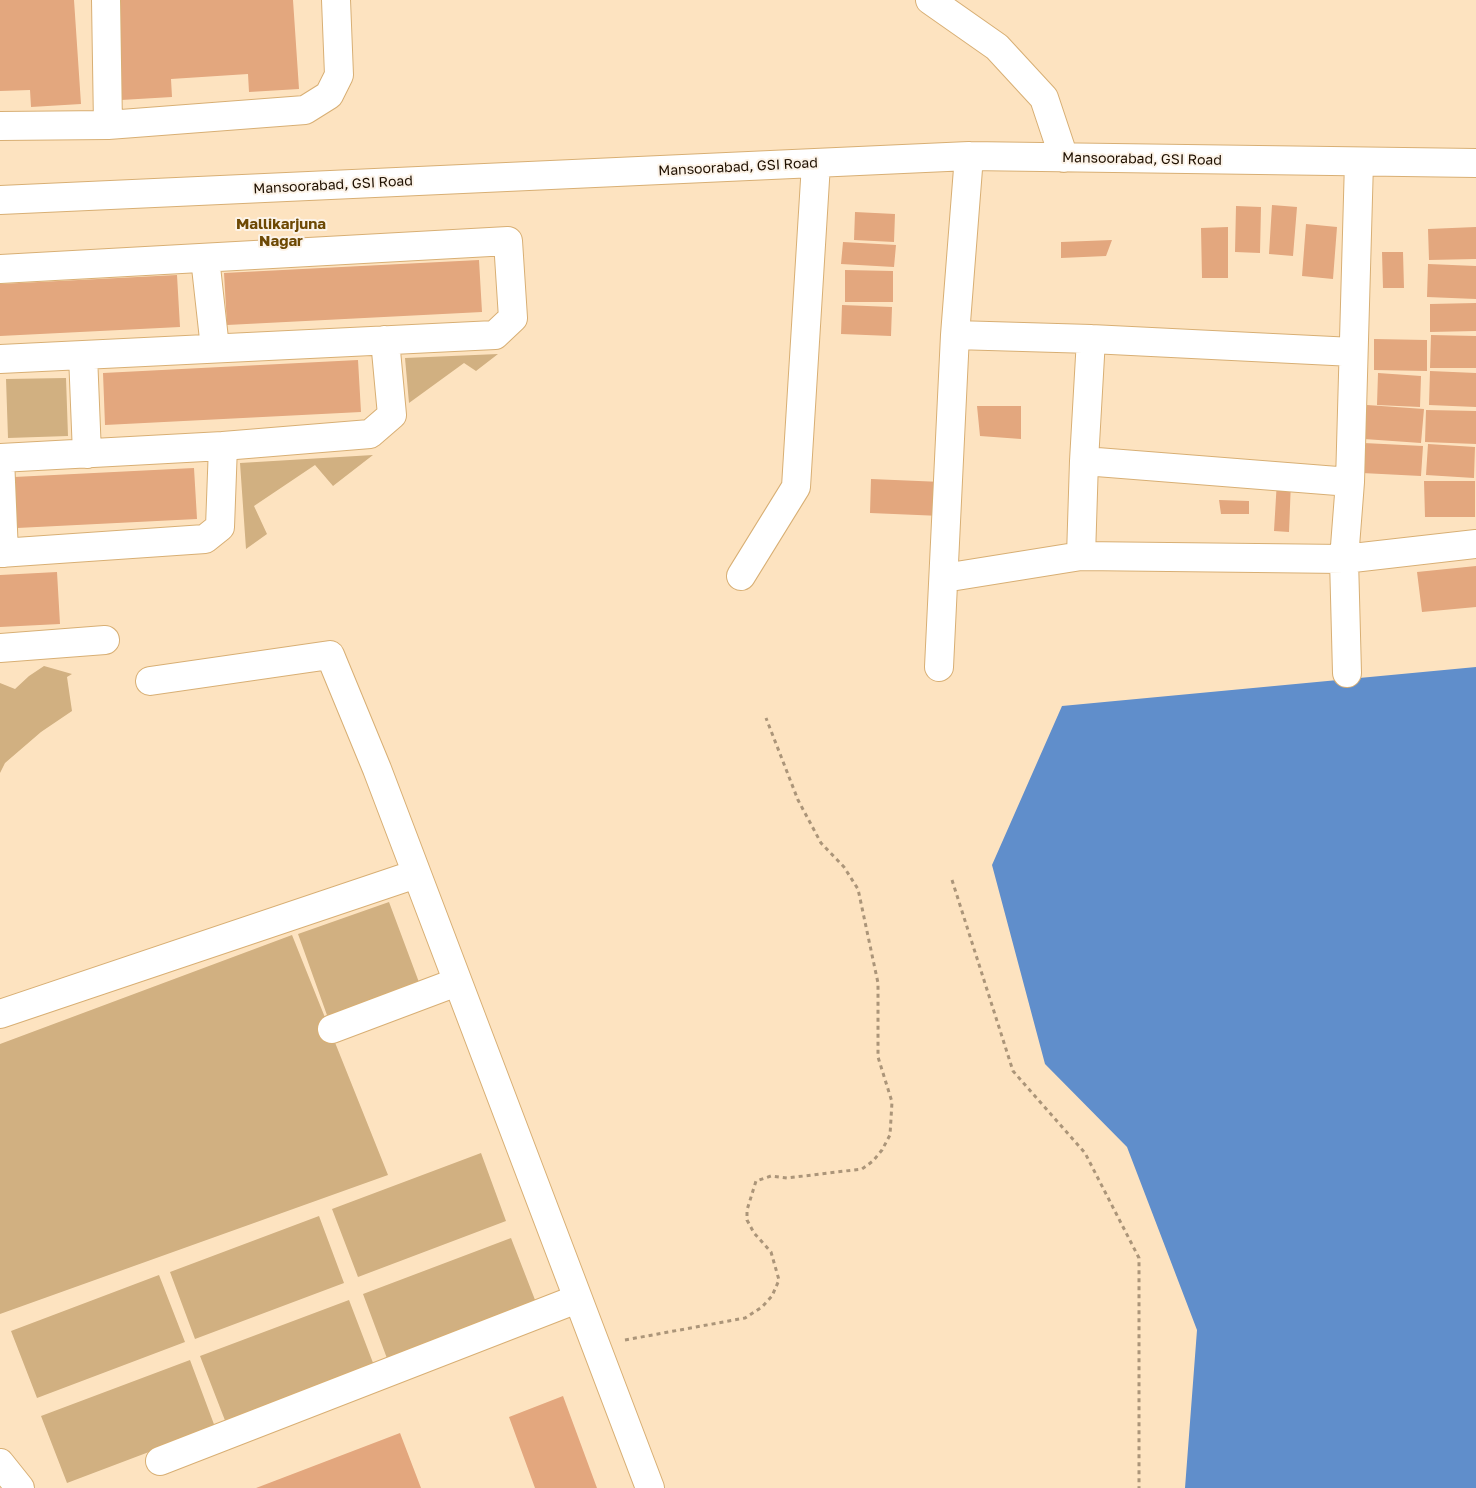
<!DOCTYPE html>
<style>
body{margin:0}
canvas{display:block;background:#fde3c0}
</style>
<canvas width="1476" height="1488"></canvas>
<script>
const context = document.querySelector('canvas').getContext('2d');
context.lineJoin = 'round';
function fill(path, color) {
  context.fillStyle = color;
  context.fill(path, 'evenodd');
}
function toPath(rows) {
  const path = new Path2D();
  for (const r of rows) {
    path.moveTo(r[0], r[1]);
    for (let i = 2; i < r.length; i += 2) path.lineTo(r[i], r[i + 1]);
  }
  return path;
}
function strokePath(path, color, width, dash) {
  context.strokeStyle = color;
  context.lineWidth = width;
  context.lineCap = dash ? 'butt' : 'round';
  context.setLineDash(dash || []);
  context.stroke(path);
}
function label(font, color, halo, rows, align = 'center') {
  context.font = font + ' "Golos Text",sans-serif';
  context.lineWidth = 4;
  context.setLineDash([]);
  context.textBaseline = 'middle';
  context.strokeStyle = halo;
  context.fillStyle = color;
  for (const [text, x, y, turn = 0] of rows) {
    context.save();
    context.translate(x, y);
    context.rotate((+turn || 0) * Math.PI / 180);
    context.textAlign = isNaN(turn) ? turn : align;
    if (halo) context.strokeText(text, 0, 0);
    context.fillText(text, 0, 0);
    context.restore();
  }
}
const green = toPath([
 [498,354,476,371,464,363,409,403,405,358],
 [66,378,68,436,8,438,6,379],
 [373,455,333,486,315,465,254,506,267,534,246,549,240,463],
 [44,666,72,674,67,677,72,711,41,732,5,763,0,773,0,683,15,689,29,676],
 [389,902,420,985,328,1018,298,934],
 [292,935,388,1175,0,1314,0,1044],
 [481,1153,506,1221,358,1277,332,1209],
 [319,1216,344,1283,195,1339,170,1272],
 [511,1238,537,1305,388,1361,363,1294],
 [159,1275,185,1342,37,1398,11,1331],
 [349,1300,375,1368,226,1423,200,1356],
 [190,1360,215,1427,67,1483,41,1416]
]);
const water = toPath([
 [1476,667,1476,1488,1185,1488,1197,1330,1127,1147,1045,1064,992,865,1062,706]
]);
const building = toPath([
 [0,0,74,0,81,104,31,107,30,90,0,91],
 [115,0,293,0,299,89,249,92,248,74,171,79,172,97,121,100],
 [1272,205,1297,207,1293,256,1269,254],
 [1236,206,1261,207,1260,253,1235,252],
 [855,212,895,214,894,242,854,240],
 [1306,224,1337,227,1333,279,1302,276],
 [1228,227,1228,278,1202,278,1201,228],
 [1476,227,1476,259,1429,260,1428,229],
 [1112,240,1106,256,1061,258,1061,242],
 [843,242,896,245,894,267,841,264],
 [1382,252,1403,252,1404,288,1383,288],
 [479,260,482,312,227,325,224,273],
 [1428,264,1476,266,1476,299,1427,297],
 [845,270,893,271,893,302,845,302],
 [177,275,180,327,0,336,0,284],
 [1476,303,1476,331,1430,332,1430,304],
 [842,305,892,307,891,336,841,334],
 [1431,335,1476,336,1476,368,1430,368],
 [1374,339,1427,340,1427,371,1374,370],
 [358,360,361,412,105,425,103,373],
 [1430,371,1476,373,1476,407,1429,405],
 [1378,373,1421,376,1420,407,1377,405],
 [1367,405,1424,409,1421,443,1364,439],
 [977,406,1021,406,1021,439,980,436],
 [1426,410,1476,411,1476,444,1425,442],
 [1364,443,1423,446,1421,476,1362,473],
 [1428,444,1475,447,1474,478,1426,475],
 [194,468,197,519,17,528,14,477],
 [871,479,942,482,941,516,870,513],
 [1277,480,1291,481,1289,532,1274,531],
 [1424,481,1475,481,1475,517,1425,517],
 [1219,500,1249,501,1249,514,1221,514],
 [1476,566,1476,607,1422,612,1417,572],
 [57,572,60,624,0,627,0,575],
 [563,1396,597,1488,535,1488,509,1417],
 [400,1433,421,1488,256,1488]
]);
const path = toPath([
 [952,880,1013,1071,1085,1153,1139,1258,1139,1488],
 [625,1340,745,1318,762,1307,772,1296,779,1280,771,1252,754,1233,747,1220,747,1210,756,1181,771,1176,787,1178,862,1169,873,1161,882,1150,890,1135,892,1102,878,1057,878,983,858,889,844,867,821,843,798,800,766,718]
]);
const minor = toPath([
 [106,0,108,125],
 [930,0,997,47,1044,98,1064,158],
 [0,126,108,125,305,110,329,95,339,75,336,0],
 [0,200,969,156,1476,163],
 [205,258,215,348],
 [0,269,508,241,513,318,495,335,0,359],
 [955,335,1091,339,1353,352],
 [83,355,87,454],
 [223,446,370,434,392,415,385,340],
 [0,458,223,446,220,527,205,539,0,553],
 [0,458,4,553],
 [1084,461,1350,482],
 [1081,556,1084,461,1091,339],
 [741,576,796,487,816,164],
 [944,578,1081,556,1344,559,1476,544],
 [0,648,105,640],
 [939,667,955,335,969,156],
 [1347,673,1344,559,1350,482,1359,162],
 [150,681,330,655,377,769,650,1488],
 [0,1014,416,874],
 [332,1029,457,982],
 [160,1461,577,1299],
 [0,1463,20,1488]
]);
const streetNames = [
 ["Mansoorabad, GSI Road",1142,159,1],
 ["Mansoorabad, GSI Road",738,167,-3],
 ["Mansoorabad, GSI Road",333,185,-3]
];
const neighbourhoodNames = [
 ["Mallikarjuna",281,224],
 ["Nagar",281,241]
];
fill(green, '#d1b081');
fill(water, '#608ecb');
fill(building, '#e3a77e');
strokePath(minor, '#d8af74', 30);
strokePath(path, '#ab9579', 3, [4, 4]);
strokePath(minor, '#fff', 28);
label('14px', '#1f1000', '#fcf3e8', streetNames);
label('bold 15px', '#6d4904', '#fcf3e8', neighbourhoodNames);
</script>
